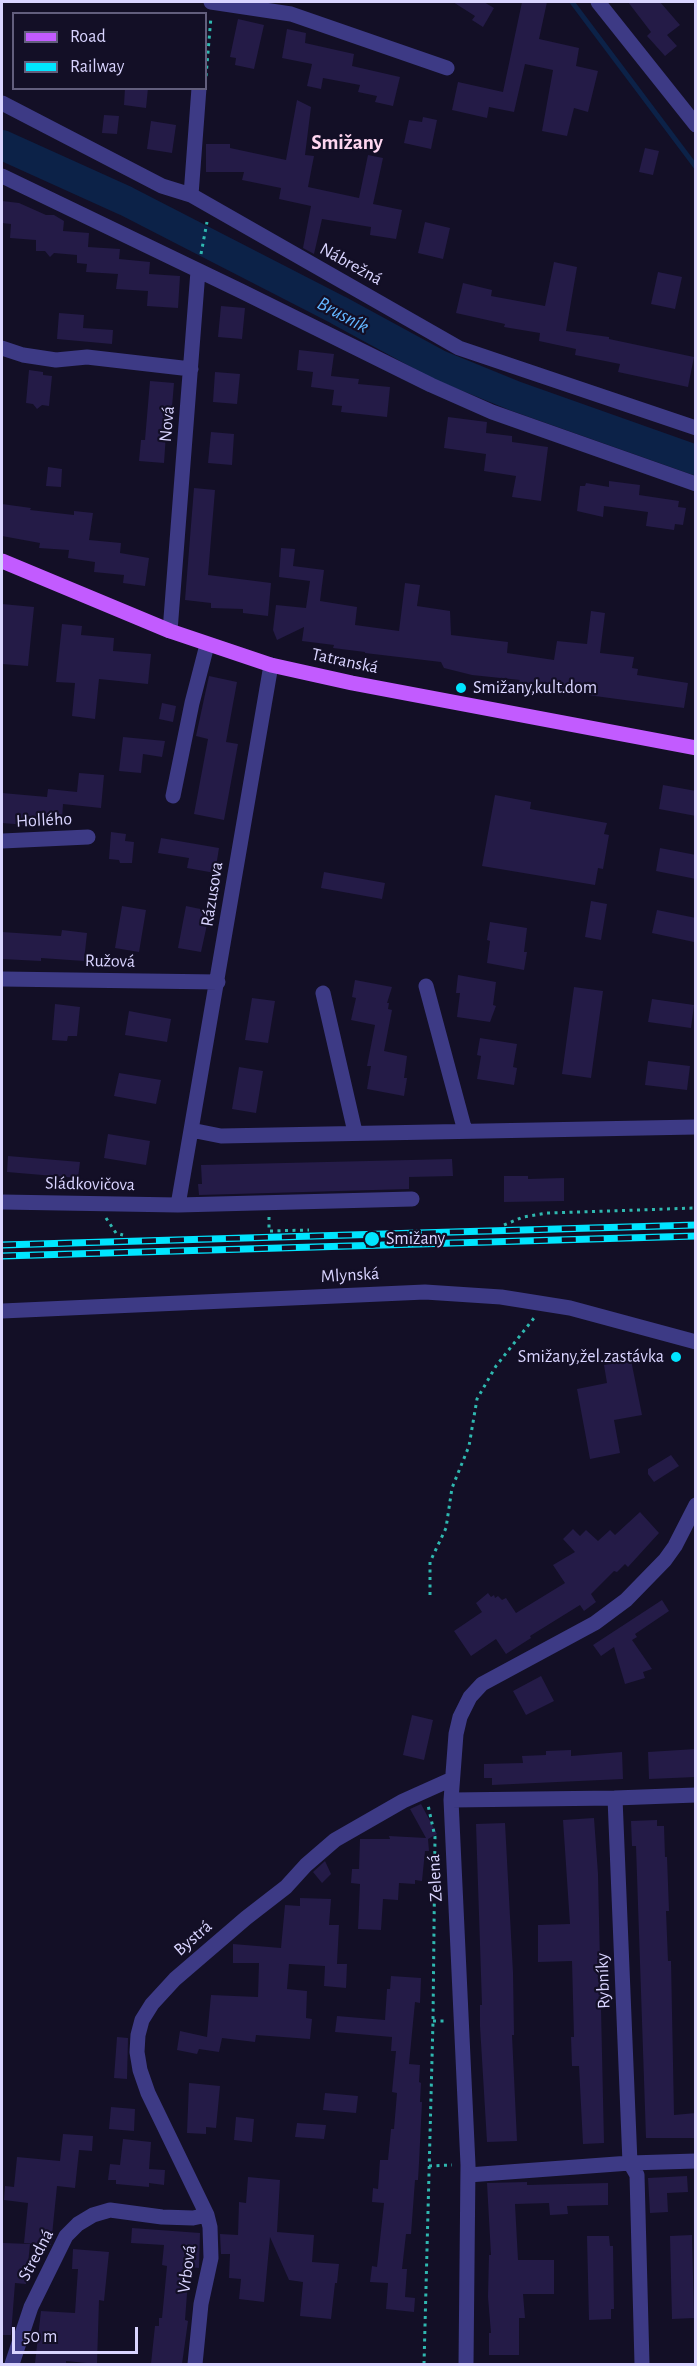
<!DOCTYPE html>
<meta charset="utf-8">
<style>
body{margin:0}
#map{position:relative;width:697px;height:2366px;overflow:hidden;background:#130f26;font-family:"Alegreya Sans",sans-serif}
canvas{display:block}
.frame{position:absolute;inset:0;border:3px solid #d9d4ff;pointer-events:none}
.legend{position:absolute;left:12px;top:12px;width:195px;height:78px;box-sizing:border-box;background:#130f26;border:2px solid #625e7d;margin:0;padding:8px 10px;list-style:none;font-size:18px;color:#d9d4ff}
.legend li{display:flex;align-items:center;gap:12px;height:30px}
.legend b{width:30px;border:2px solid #625e7d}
.scale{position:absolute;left:12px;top:2327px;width:126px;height:27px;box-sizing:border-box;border:3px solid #d9d4ff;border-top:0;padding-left:8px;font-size:18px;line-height:21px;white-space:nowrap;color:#d9d4ff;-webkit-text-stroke:4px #130f26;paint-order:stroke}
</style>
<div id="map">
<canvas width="697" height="2366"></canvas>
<div class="frame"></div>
<ul class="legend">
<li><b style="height:8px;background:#c25bff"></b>Road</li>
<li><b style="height:8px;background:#00e5ff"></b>Railway</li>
</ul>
<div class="scale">50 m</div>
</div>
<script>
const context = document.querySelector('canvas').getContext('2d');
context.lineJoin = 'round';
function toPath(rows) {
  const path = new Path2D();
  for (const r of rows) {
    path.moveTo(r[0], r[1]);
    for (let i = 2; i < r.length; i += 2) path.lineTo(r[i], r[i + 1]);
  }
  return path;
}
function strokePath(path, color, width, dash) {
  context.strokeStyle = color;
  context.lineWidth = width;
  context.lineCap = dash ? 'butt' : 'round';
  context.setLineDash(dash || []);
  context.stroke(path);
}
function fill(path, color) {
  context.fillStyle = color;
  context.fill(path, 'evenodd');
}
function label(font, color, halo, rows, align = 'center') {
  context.font = font + ' "Alegreya Sans",sans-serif';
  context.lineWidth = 4.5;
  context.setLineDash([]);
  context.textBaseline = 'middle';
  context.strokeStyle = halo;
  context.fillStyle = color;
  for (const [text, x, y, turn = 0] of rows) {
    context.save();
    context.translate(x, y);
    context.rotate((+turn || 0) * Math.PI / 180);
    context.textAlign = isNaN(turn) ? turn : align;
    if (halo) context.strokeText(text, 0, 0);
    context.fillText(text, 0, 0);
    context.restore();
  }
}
const stream = toPath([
 [572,2,696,167]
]);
const river = toPath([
 [2,145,126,201,338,310,439,365,515,396,696,460]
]);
const building = toPath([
 [453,2,484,2,494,8,483,27,472,20,475,16],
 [522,2,547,2,539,39,579,48,576,66,598,71,588,112,574,108,567,136,542,131,553,70,525,64,514,112,489,107,487,118,452,110,458,82,503,92],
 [628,2,660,2,680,25,667,35,677,46,665,56,647,36,651,32],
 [238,19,264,25,254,69,235,65,236,58,230,57],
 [287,29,306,33,305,43,354,54,352,66,400,77,393,106,375,102,377,96,358,92,360,85,323,78,321,89,307,86,312,64,282,58],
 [125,88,148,88,146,108,124,105],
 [297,100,311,107,305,155,314,156,308,187,359,198,368,155,383,158,373,204,402,210,396,239,370,235,371,227,322,219,314,254,303,248,311,206,279,199,281,188,242,180,244,172,206,172,206,144,230,144,230,148,286,160],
 [104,115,119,116,117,134,102,133],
 [423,117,437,120,431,149,404,143,409,120,422,122],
 [151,121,176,125,172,153,147,149],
 [645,148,659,151,653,175,639,172],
 [2,201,19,203,46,215,54,215,64,221,63,231,89,233,88,247,120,249,119,259,150,262,149,274,180,276,178,308,147,306,148,291,116,289,118,274,86,272,87,264,77,263,77,255,54,253,50,257,45,251,36,251,36,240,10,238,11,224,2,223],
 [425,222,450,228,443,259,418,253],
 [554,262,577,267,566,331,609,337,609,339,694,357,688,387,618,372,620,364,575,355,576,349,539,341,540,333,504,327,505,324,456,313,463,283,492,290,491,296,545,306],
 [658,272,682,277,675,309,651,304],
 [221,306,245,308,242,339,218,337],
 [59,313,84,315,83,328,113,330,112,344,57,339],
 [299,350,334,354,331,376,359,379,358,384,390,387,387,417,341,412,342,406,332,405,334,390,311,387,313,372,297,370],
 [29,370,43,372,43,375,52,376,49,406,42,405,37,409,33,404,26,403],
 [215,372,240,374,237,404,213,402],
 [150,381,174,383,171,419,167,419,164,463,139,461,141,440,145,440],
 [448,417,487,422,486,433,512,436,512,442,548,447,541,501,512,497,516,476,484,471,486,454,444,448],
 [211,432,234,434,232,465,208,463],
 [48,467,62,469,61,487,46,486],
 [609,481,640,485,639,495,679,501,678,507,686,508,683,525,675,524,674,530,646,526,648,512,604,506,603,517,577,511,580,486,585,486,586,483,609,487],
 [194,488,215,490,208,575,271,583,268,616,243,613,243,609,211,608,211,603,185,600],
 [2,504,31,508,30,510,74,515,74,511,93,513,89,540,121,543,120,553,149,558,145,586,123,583,124,575,94,572,95,562,68,558,69,550,39,548,40,543,2,536],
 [281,548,295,549,293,566,324,570,320,601,357,607,355,625,399,631,405,583,420,585,417,606,450,611,451,635,508,642,507,653,554,660,557,641,587,644,591,611,605,613,600,653,634,657,632,668,638,669,637,675,688,683,684,708,580,694,580,691,519,682,520,680,472,675,444,668,441,662,365,653,365,652,333,648,334,645,302,641,304,627,277,640,273,630,276,605,306,608,310,581,279,577],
 [2,604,34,607,28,666,2,664],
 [62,624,82,626,81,635,114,638,113,651,151,654,148,684,99,679,95,719,72,716,75,683,56,682],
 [209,676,237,682,226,742,238,744,224,820,194,814,208,739,196,736],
 [162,703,176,706,173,722,159,719],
 [123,737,165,741,162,757,143,754,141,773,119,771],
 [79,773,104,775,101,808,63,804,62,819,27,816,27,825,2,823,2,793,47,797,48,789,77,792],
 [663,785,696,791,696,816,659,809],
 [495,795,531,802,530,809,607,823,604,834,609,835,603,869,598,868,595,885,482,866],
 [111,832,126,834,125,841,134,842,132,863,120,863,119,860,109,859],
 [161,838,219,848,215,873,187,868,189,858,158,853],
 [660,848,696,855,696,879,656,871],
 [324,872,385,883,382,899,321,888],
 [591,901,607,904,601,940,585,937],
 [122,906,146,910,139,952,115,948],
 [186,906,210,911,201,952,178,948],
 [657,910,696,918,694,942,652,933],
 [490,922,527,928,524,952,527,952,524,970,487,963,490,941,487,940],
 [62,930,87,933,84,961,41,958,41,961,2,959,2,932,61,936],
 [458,975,496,982,493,1005,496,1006,490,1022,457,1017,460,993,456,993],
 [355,980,392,987,387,1003,389,1003,388,1009,392,1010,384,1051,407,1056,404,1078,407,1078,404,1096,367,1089,371,1066,367,1066,375,1025,351,1020,356,998,352,997],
 [574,987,603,991,591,1078,562,1074],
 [252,998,275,1001,268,1043,245,1040],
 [652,999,694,1005,691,1028,648,1022],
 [55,1004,80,1007,77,1036,68,1036,67,1041,52,1040],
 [129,1011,171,1019,167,1042,125,1035],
 [480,1038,517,1044,513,1067,517,1068,514,1085,477,1079,481,1056,477,1055],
 [648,1061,690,1066,687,1090,645,1085],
 [239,1067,263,1071,256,1113,232,1109],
 [119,1073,161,1080,156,1104,114,1096],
 [108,1134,150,1141,146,1165,104,1158],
 [8,1156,80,1162,78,1178,7,1172],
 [452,1159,453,1176,409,1177,409,1189,199,1195,198,1184,202,1184,201,1165],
 [504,1176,528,1176,528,1179,564,1178,564,1201,504,1202],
 [631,1360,642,1415,614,1420,620,1453,590,1459,577,1389,607,1383,604,1365],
 [671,1455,679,1466,654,1482,648,1474,648,1469],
 [640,1512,659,1533,628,1567,625,1564,617,1572,614,1571,591,1594,596,1602,584,1611,580,1605,530,1636,531,1638,506,1654,496,1639,471,1656,454,1631,482,1612,476,1603,488,1593,491,1597,494,1595,495,1598,498,1596,502,1600,506,1598,516,1613,565,1583,553,1565,575,1552,563,1539,573,1529,580,1536,586,1530,598,1541,610,1530,615,1535],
 [662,1600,669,1611,635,1634,637,1637,632,1640,652,1669,643,1672,645,1678,625,1684,614,1647,601,1656,593,1645],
 [541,1676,554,1701,526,1715,513,1691],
 [412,1715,433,1720,424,1760,403,1755],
 [696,1749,696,1777,649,1779,648,1752],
 [571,1750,571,1756,622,1752,623,1779,492,1785,492,1778,484,1778,484,1764,523,1763,522,1756,546,1755,546,1751],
 [421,1804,437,1834,428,1839,429,1851,425,1851,422,1881,415,1880,415,1884,399,1883,398,1900,383,1899,381,1930,358,1929,360,1884,351,1883,352,1869,359,1869,360,1839,390,1839,389,1836,426,1838,410,1809],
 [594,1818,598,1874,604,2143,583,2144,579,2066,572,2066,571,2037,574,2037,572,1961,538,1962,538,1925,570,1924,563,1820],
 [657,1820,657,1826,664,1826,665,1857,667,1857,669,1911,666,1911,668,1961,671,1961,674,2115,696,2113,696,2138,646,2138,636,1846,632,1846,631,1821],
 [505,1823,513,1973,514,2035,512,2035,517,2141,487,2142,480,2026,480,2005,482,2005,476,1824],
 [325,1861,331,1874,322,1883,313,1872],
 [300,1898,331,1899,329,1925,339,1925,337,1964,347,1964,346,1988,324,1986,325,1966,289,1964,287,1989,307,1991,306,2018,312,2019,310,2039,256,2035,255,2042,222,2038,219,2052,199,2049,197,2054,177,2050,180,2031,207,2037,211,1995,258,1997,259,1963,233,1963,233,1944,281,1948,285,1905,300,1906],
 [391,1976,421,1978,420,2003,415,2002,409,2064,420,2065,419,2082,421,2083,420,2102,422,2102,419,2163,418,2180,415,2180,411,2234,406,2234,402,2269,407,2269,405,2297,415,2298,414,2312,386,2309,388,2283,370,2282,372,2266,377,2267,384,2203,372,2202,373,2188,378,2189,380,2160,388,2160,391,2129,394,2129,397,2093,392,2092,396,2051,391,2051,392,2037,335,2032,337,2016,385,2020,387,1989,390,1989],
 [117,2037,128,2038,127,2079,114,2078],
 [189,2083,220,2086,216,2128,206,2127,206,2134,187,2133],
 [325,2093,358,2096,356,2113,323,2110],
 [111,2107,135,2109,134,2131,109,2129],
 [236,2117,254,2119,252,2142,234,2140],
 [297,2123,326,2125,324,2139,295,2137],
 [63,2134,93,2136,92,2151,79,2150,75,2188,57,2186,51,2245,24,2243,28,2203,4,2200,5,2186,14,2187,17,2157,60,2161],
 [123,2139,151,2142,149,2169,165,2170,164,2185,149,2183,149,2187,116,2184,116,2180,108,2180,110,2164,120,2165],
 [687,2176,688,2192,667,2193,668,2212,650,2213,648,2178],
 [248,2177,280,2180,277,2232,314,2235,312,2262,339,2264,337,2283,335,2283,331,2319,300,2316,303,2282,289,2280,270,2237,264,2302,239,2299,241,2279,229,2278,230,2254,221,2254,220,2234,238,2235,239,2202,246,2203],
 [527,2182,527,2185,608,2183,608,2205,567,2206,568,2214,550,2215,549,2203,515,2204,518,2260,554,2260,554,2294,523,2294,525,2318,519,2318,519,2355,489,2355,489,2333,491,2333,488,2297,489,2255,491,2255,487,2183],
 [132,2228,200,2233,199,2268,189,2267,185,2320,188,2321,182,2364,151,2364,155,2326,159,2326,159,2318,162,2318,167,2266,162,2265,164,2245,131,2243],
 [692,2235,694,2318,672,2319,670,2236],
 [587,2236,609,2236,610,2246,613,2246,614,2309,611,2309,611,2319,589,2320],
 [3,2243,30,2244,26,2284,15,2283,11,2335,2,2335],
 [73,2249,109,2252,104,2301,99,2300,97,2364,66,2361,66,2364,35,2363,41,2311,75,2313,78,2269,72,2269]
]);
const path = toPath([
 [206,76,211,17],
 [201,254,207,222],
 [269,1217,269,1231,309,1230],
 [106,1218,116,1233,123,1235],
 [504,1225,523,1217,547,1213,696,1208],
 [430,1595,430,1562,446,1528,452,1488,469,1446,477,1399,496,1366,534,1318],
 [433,2021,447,2021],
 [429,2166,452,2165],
 [424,2364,433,2021,435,1837,428,1805]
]);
const minor = toPath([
 [211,2,291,14,447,68],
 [598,2,696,125],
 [2,103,162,186,191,195,459,348,696,428],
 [2,176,241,291,431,385,492,412,696,484],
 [191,195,199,88],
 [2,348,23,355,56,360,87,357,191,369],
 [170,631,198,271],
 [173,796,192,703,207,645],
 [2,841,88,837],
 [2,979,218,982],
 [426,986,465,1131],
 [323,993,355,1132],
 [191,1130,271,665],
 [2,1202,178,1205,412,1199],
 [178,1205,191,1130,221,1136,696,1127],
 [2,1311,425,1292,501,1297,570,1308,696,1342],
 [615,1798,630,2163,637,2175,642,2364],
 [451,1800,615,1798,696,1795],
 [468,2175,630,2163,696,2161],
 [12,2364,31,2307,66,2236,78,2224,93,2215,110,2210,162,2217,193,2218,207,2215],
 [195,2364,201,2304,211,2258,210,2227,207,2215,148,2093,140,2070,137,2052,138,2035,142,2020,152,2004,175,1979,246,1918,286,1887,306,1865,335,1840,403,1801,452,1779],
 [466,2364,468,2165,451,1800,456,1734,460,1717,470,1697,482,1684,595,1623,626,1600,665,1560,675,1546,696,1505]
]);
const major = toPath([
 [2,561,170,631,271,665,352,683,696,748]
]);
const rail = toPath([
 [2,1245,696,1225],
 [2,1256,696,1236]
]);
const markers = [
 [461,688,6,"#00e5ff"],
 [372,1239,8,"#00e5ff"],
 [676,1357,6,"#00e5ff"]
];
const streetNames = [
 ["Nábrežná",351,264,29],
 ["Nová",167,424,-85],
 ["Tatranská",345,661,12],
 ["Hollého",44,820,-3],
 ["Rázusova",212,894,-81],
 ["Ružová",110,961,1],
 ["Sládkovičova",90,1184,1],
 ["Mlynská",350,1275,-3],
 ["Zelená",435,1878,-93],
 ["Bystrá",193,1938,-41],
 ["Rybníky",603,1981,-92],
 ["Stredná",36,2255,-62],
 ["Vrbová",187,2269,-82]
];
const poiNames = [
 ["Smižany,kult.dom",473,688],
 ["Smižany",386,1239],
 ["Smižany,žel.zastávka",664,1357,"right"]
];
const waterNames = [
 ["Brusník",343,315,28]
];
const quarterNames = [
 ["Smižany",347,143]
];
strokePath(stream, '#0c2248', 5);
strokePath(river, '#0c2248', 30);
fill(building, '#241b47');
strokePath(path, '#2fb8b0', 3, [3, 4.5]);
strokePath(minor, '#3d3a85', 15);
strokePath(major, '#c25bff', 15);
strokePath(rail, '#00e5ff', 7);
strokePath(rail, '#130f26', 4.5, [14]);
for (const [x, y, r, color] of markers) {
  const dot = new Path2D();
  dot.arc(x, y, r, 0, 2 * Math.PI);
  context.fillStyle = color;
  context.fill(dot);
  strokePath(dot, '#130f26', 2);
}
label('18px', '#d9d4ff', '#130f26', streetNames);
label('18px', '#d9d4ff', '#130f26', poiNames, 'left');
label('italic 20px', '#62b6ff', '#130f26', waterNames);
label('bold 21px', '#ffd6f0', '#130f26', quarterNames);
</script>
